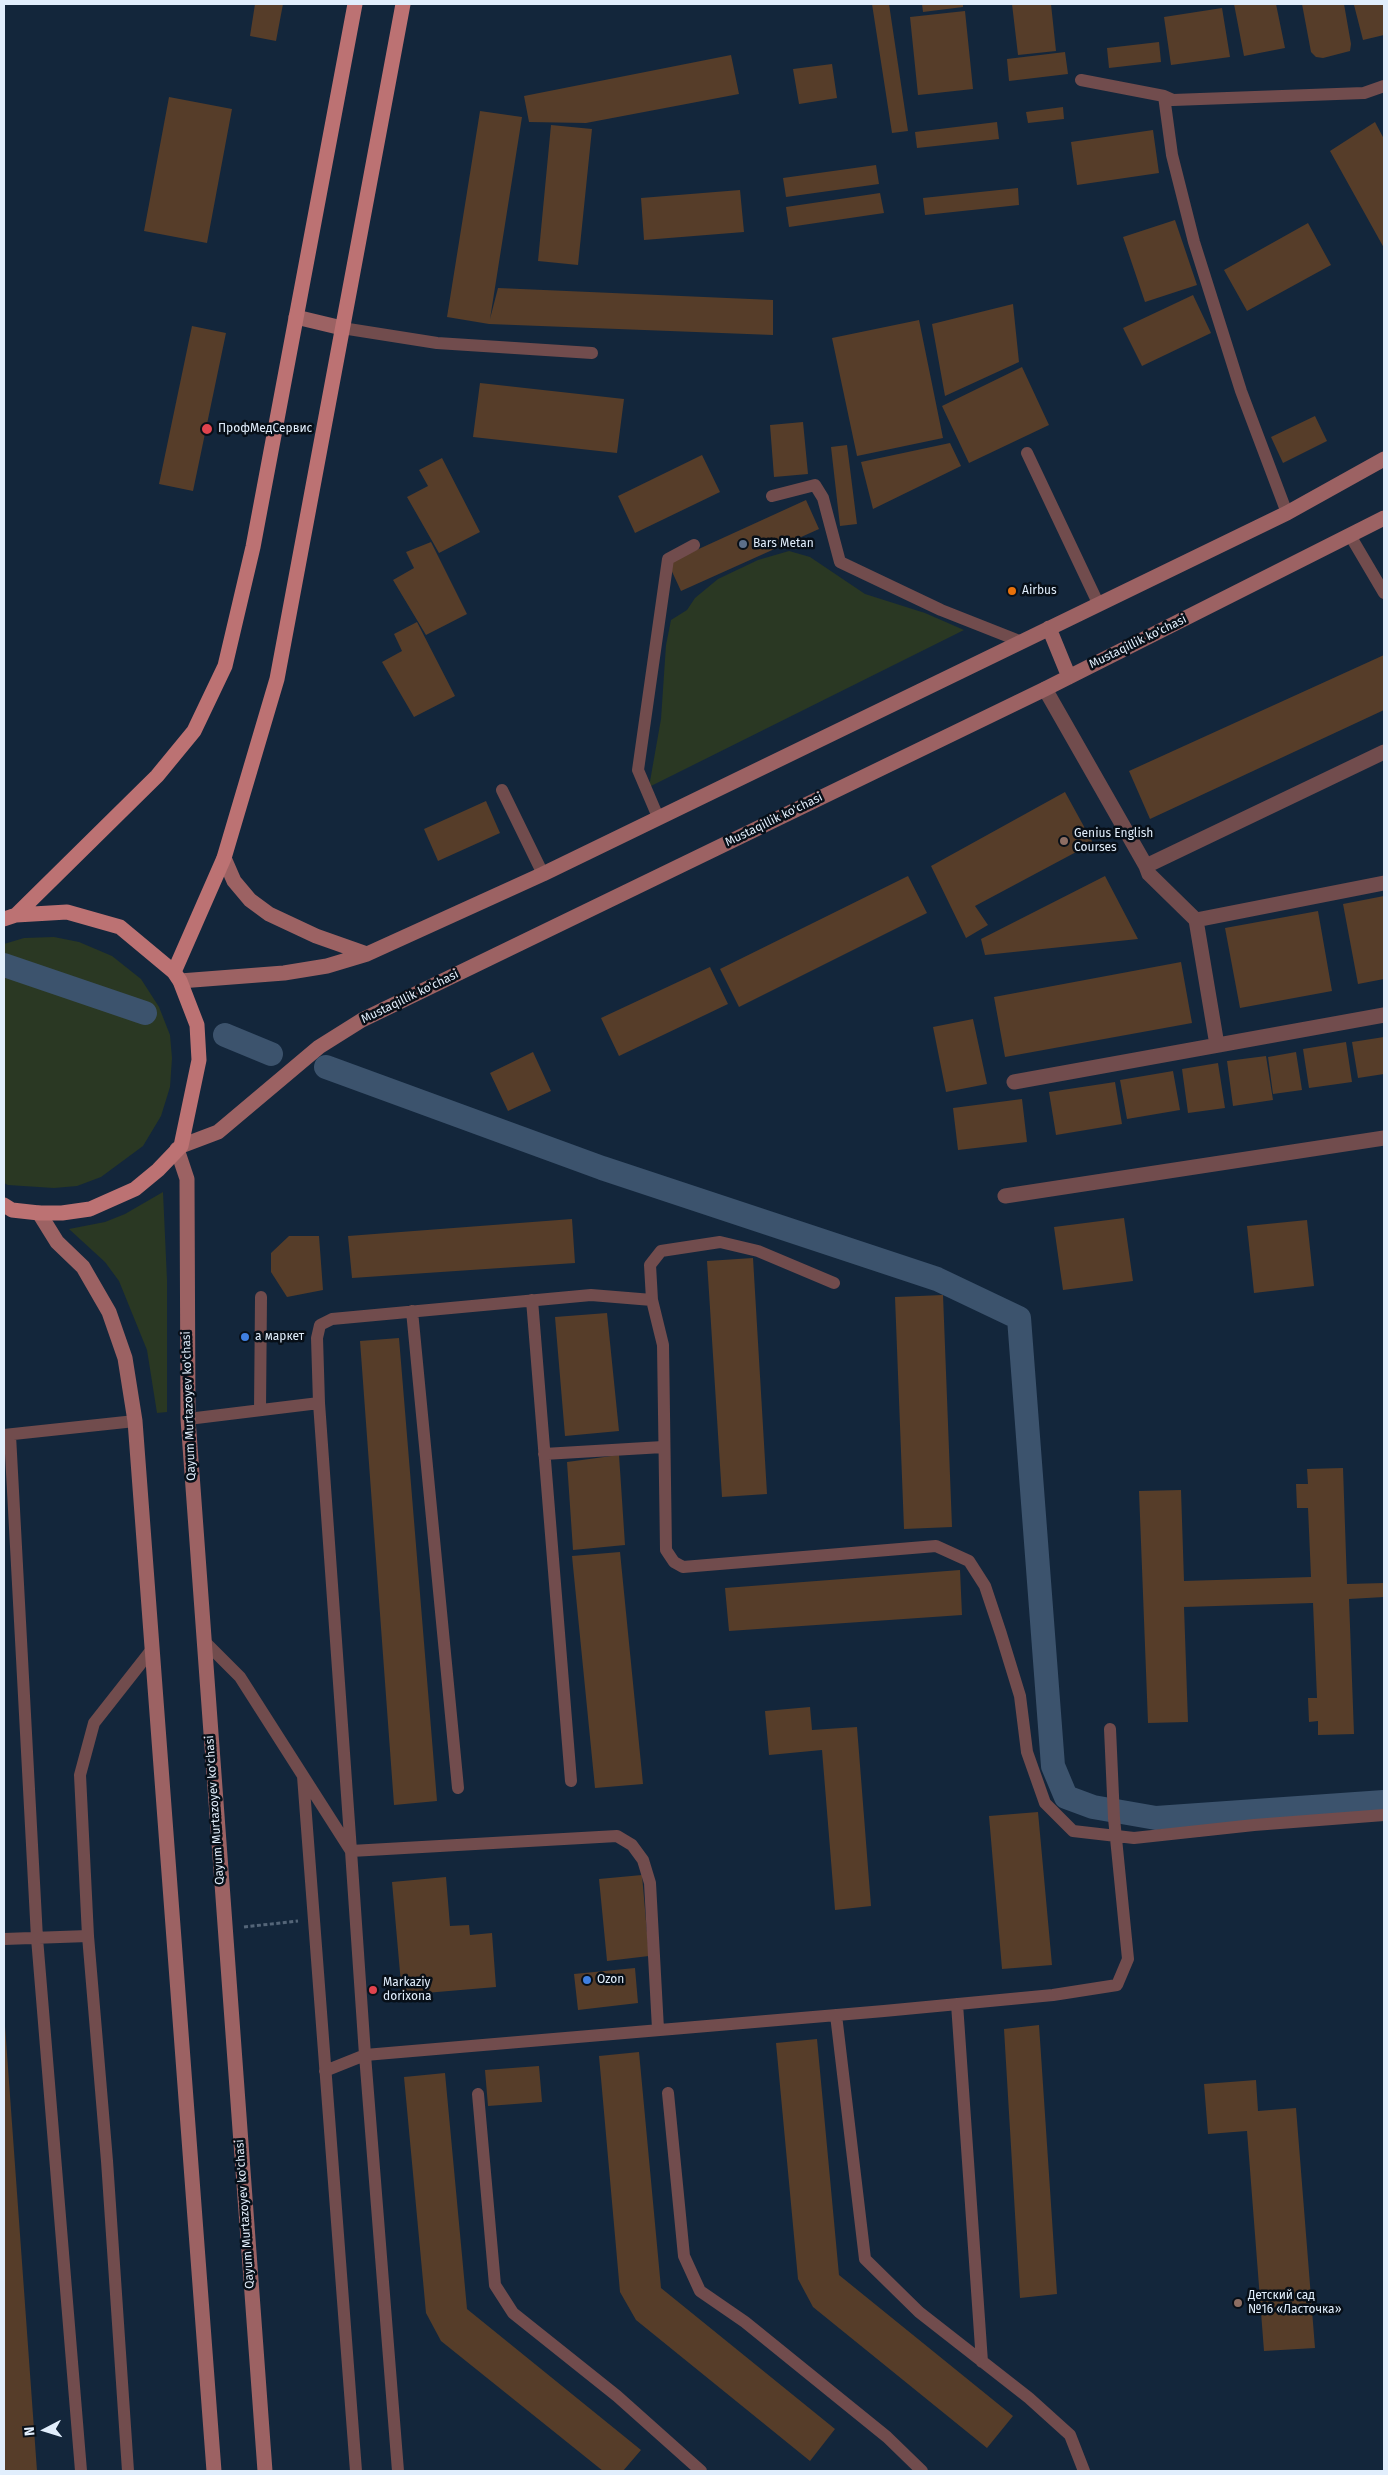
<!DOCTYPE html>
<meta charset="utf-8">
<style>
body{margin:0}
#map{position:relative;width:1388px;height:2475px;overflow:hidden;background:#13263b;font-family:"Fira Sans",sans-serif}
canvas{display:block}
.frame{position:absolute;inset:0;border:5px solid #e1eefc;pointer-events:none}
.north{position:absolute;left:20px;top:2405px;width:50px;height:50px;-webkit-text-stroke:4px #070f18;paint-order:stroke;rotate:265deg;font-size:14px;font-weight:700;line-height:20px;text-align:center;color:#e1eefc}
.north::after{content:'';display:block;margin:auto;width:18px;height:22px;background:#e1eefc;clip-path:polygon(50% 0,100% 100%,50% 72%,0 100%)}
</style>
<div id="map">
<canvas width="1388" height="2475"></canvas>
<div class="frame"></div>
<div class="north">N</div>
</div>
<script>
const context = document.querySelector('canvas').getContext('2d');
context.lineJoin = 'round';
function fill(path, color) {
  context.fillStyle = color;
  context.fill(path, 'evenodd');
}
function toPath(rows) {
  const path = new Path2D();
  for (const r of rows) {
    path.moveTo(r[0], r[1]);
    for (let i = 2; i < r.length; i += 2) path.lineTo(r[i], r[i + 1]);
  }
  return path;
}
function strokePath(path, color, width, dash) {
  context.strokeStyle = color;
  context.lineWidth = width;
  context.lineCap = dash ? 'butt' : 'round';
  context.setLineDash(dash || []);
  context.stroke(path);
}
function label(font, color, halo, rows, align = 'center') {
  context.font = font + ' "Fira Sans",sans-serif';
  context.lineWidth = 5;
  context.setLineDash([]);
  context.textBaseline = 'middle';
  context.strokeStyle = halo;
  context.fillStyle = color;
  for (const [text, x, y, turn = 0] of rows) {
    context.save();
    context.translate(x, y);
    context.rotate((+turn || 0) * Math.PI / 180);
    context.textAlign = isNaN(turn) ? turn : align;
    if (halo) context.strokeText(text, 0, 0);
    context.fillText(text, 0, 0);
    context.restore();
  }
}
const green = toPath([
 [789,551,810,557,865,594,925,613,964,630,649,787,661,719,666,645,671,620,687,610,695,598,718,579,758,560],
 [54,937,79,942,112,956,141,979,159,1007,170,1035,172,1058,170,1087,161,1116,143,1146,101,1177,77,1186,54,1188,8,1185,4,1183,4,944,24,938],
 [163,1192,167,1280,167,1412,157,1413,147,1350,119,1281,105,1262,69,1229,105,1222,125,1214]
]);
const canal = toPath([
 [4,965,145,1013],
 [225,1035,271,1054],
 [326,1067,602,1168,937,1279,1019,1318,1053,1766,1066,1797,1093,1807,1156,1818,1384,1802]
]);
const building = toPath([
 [255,4,283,4,276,41,250,36],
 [872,4,889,4,908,131,892,133],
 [922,4,963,4,963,7,923,12],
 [1012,4,1051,4,1056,51,1018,55],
 [1234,4,1276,4,1285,48,1244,56],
 [1302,4,1344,4,1351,44,1350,51,1323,58,1316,57,1311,52],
 [1362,4,1384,4,1384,35,1363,40,1354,5],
 [1222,8,1230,57,1171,65,1164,17],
 [965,11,973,89,918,95,910,17],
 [1159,42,1161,62,1109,68,1107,48],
 [1065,52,1068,74,1009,81,1007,59],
 [731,55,739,94,586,123,529,122,524,96],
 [832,64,837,98,799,104,793,69],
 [169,97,232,109,207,243,144,231],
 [1063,107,1064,119,1028,123,1026,112],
 [480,111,522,117,490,319,498,288,773,300,773,335,489,324,447,317],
 [997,122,999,139,917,148,915,132],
 [1375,122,1384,139,1384,248,1330,151],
 [551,125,592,129,578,265,538,261],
 [1153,130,1159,173,1077,185,1071,142],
 [876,165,879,184,786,197,783,178],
 [1018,188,1019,205,925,215,923,198],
 [740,190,744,232,644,240,641,198],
 [880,193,884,213,789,227,786,207],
 [1175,220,1197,285,1145,302,1123,237],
 [1308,223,1331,265,1247,311,1224,270],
 [1193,295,1211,333,1142,366,1123,328],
 [1013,304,1019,362,945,396,932,324],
 [919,320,943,438,857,456,832,338],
 [192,326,226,333,193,491,159,484],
 [1022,367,1049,425,969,463,942,406],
 [480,383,624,399,617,453,473,437],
 [1315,416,1327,441,1283,463,1271,437],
 [803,422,808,474,774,477,770,425],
 [950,443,961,466,873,509,861,462],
 [847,445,857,524,840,526,831,447],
 [702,455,720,492,635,533,618,496],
 [442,458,480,532,439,553,407,497,428,486,419,470],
 [806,500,819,529,681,591,668,563],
 [431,542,467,614,426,635,393,580,414,568,406,552],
 [417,622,455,696,414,717,382,662,402,651,394,634],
 [1384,655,1384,710,1150,819,1129,771],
 [1065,792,1093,843,975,906,988,925,966,938,931,866],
 [486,801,500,833,438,861,424,829],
 [908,876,927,913,739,1007,720,969],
 [1105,876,1138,939,985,955,981,939],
 [1384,896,1384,979,1358,984,1343,904],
 [1318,911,1332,991,1240,1008,1225,928],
 [1181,962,1192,1023,1005,1057,994,997],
 [710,967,728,1004,619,1056,601,1018],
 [973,1019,987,1084,946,1092,933,1027],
 [1384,1037,1384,1074,1358,1078,1352,1042],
 [1346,1042,1352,1082,1309,1088,1303,1049],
 [533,1052,551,1091,508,1111,490,1073],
 [1296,1052,1302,1090,1273,1094,1268,1057],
 [1266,1056,1273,1100,1233,1106,1227,1061],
 [1218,1063,1225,1108,1188,1113,1182,1069],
 [1173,1071,1180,1110,1127,1119,1120,1080],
 [1115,1082,1122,1124,1056,1135,1049,1092],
 [1022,1099,1027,1142,958,1150,953,1108],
 [1124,1218,1133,1281,1063,1290,1054,1227],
 [572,1219,575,1263,352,1278,348,1236],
 [1307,1220,1314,1286,1254,1293,1247,1226],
 [289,1236,319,1236,323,1290,287,1297,271,1272,271,1253],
 [753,1258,767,1494,722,1497,707,1261],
 [943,1295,952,1527,904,1529,895,1297],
 [607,1313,619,1431,565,1436,555,1317],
 [399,1338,437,1801,394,1805,360,1341],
 [619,1455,625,1545,573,1550,567,1462],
 [1343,1468,1347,1584,1384,1583,1384,1597,1349,1599,1354,1734,1318,1735,1318,1721,1309,1722,1308,1698,1317,1698,1313,1603,1184,1607,1188,1722,1148,1723,1139,1491,1181,1490,1184,1581,1311,1577,1308,1508,1297,1508,1296,1484,1308,1484,1307,1469],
 [620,1552,643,1784,595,1788,572,1556],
 [960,1570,962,1615,729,1631,725,1588],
 [810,1707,812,1730,857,1727,871,1906,835,1910,822,1750,769,1755,765,1711],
 [1038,1812,1052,1965,1002,1969,989,1816],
 [642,1875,649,1956,607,1961,599,1879],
 [446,1877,450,1926,469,1925,470,1935,492,1933,496,1987,402,1995,392,1882],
 [635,1968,638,2003,578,2010,574,1974],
 [1039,2025,1057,2294,1020,2298,1004,2029],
 [4,2026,5,2026,37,2471,4,2471],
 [817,2039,839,2275,1013,2416,987,2448,813,2307,798,2279,776,2043],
 [639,2052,661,2288,835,2429,810,2461,636,2320,620,2292,599,2056],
 [539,2066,542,2102,488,2106,485,2070],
 [445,2073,467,2309,641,2450,623,2471,603,2471,441,2341,426,2313,404,2077],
 [1256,2080,1258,2111,1296,2108,1315,2348,1264,2351,1247,2131,1208,2134,1204,2084]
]);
const path = toPath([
 [244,1927,298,1921]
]);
const lane = toPath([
 [1081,80,1164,96,1173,100,1364,93,1384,86],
 [1164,96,1172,155,1194,242,1241,391,1287,513],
 [342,328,437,343,592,353],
 [1027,453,1098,603],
 [772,496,815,485,823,498,840,562,941,610,1022,642],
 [1351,537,1384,593],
 [502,790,543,874],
 [658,817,638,770,668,559,694,545],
 [532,1300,571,1781],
 [652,1300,650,1265,661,1251,720,1242,758,1251,834,1283],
 [412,1311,458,1788],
 [319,1403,317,1338,320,1325,332,1319,591,1295,652,1300,663,1345,666,1550,674,1562,683,1567,936,1546,969,1561,985,1586,1001,1634,1020,1696,1027,1752,1045,1803,1073,1831,1134,1838,1254,1825,1384,1815],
 [260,1410,261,1297],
 [188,1419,319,1403,351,1851,617,1836,632,1845,643,1860,650,1883,658,2029],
 [4,1435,135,1421],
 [10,1435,37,1938,81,2471],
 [544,1454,663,1447],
 [203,1640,240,1677,351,1851,365,2055,398,2471],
 [303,1776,356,2471],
 [4,1939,88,1936],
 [957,2004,982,2362],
 [836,2015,865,2259,919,2312,1029,2398,1070,2435,1084,2471],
 [325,2071,365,2055,884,2011,1053,1995,1117,1985,1128,1959,1114,1818,1110,1729],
 [668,2093,684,2256,700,2291,745,2322,887,2437,922,2471],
 [478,2094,495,2285,513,2313,617,2396,701,2471],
 [128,2471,107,2161,88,1936,80,1775,94,1723,153,1648]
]);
const street = toPath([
 [1045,689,1146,866,1384,752],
 [1146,866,1149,874,1196,920,1217,1045],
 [1196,920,1384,883],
 [1014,1082,1384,1015],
 [1005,1196,1384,1138]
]);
const secondary = toPath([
 [296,317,342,328],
 [1049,628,1069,677],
 [224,858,234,881,250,900,269,914,316,936,367,954],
 [180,981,284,973,327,966,367,954,543,874,1287,513,1384,459],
 [181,1146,218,1132,319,1047,362,1020,1045,689,1384,518],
 [177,1149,187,1179,188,1419,265,2471],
 [39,1213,57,1242,83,1267,109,1312,125,1358,135,1421,214,2471]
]);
const primary = toPath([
 [16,915,157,776,194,731,225,666,253,547,355,4],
 [4,919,16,915,67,912,120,927,174,972,180,981,197,1025,199,1060,181,1146,158,1170,135,1189,90,1209,62,1213,39,1213,12,1210,4,1205],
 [174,972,224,858,277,679,403,4]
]);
const markers = [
 [207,429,6,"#e0444e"],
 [743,544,5,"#5c6f8a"],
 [1012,591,5,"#e8710a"],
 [1064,841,5,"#8d6e63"],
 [245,1337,5,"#3f7fe0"],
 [587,1980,5,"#3f7fe0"],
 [373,1990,5,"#e0444e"],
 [1238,2303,5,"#8d6e63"]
];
const poiNames = [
 ["ПрофМедСервис",218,429],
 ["Bars Metan",753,544],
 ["Airbus",1022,591],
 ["Genius English",1074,834],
 ["Courses",1074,848],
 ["а маркет",255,1337],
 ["Ozon",597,1980],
 ["Markaziy",383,1983],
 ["dorixona",383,1997],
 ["Детский сад",1248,2296],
 ["№16 «Ласточка»",1248,2310]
];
const streetNames = [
 ["Mustaqillik ko'chasi",1138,642,-26],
 ["Mustaqillik ko'chasi",774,820,-26],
 ["Mustaqillik ko'chasi",410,997,-26],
 ["Qayum Murtazoyev ko'chasi",189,1406,-92],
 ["Qayum Murtazoyev ko'chasi",215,1810,-94],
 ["Qayum Murtazoyev ko'chasi",245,2214,-94]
];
fill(green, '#2a3823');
strokePath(canal, '#3c536d', 24);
fill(building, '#563d29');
strokePath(path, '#546578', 3, [4, 2.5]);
strokePath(lane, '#714c4d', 12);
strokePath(street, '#714c4d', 15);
strokePath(secondary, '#9c6263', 15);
strokePath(primary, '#bc7273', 15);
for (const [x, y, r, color] of markers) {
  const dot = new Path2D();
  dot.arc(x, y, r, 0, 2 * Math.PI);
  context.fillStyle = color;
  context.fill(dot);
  strokePath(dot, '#070f18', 2);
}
label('12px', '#e1eefc', '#070f18', poiNames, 'left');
label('12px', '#e1eefc', '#070f18', streetNames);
</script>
